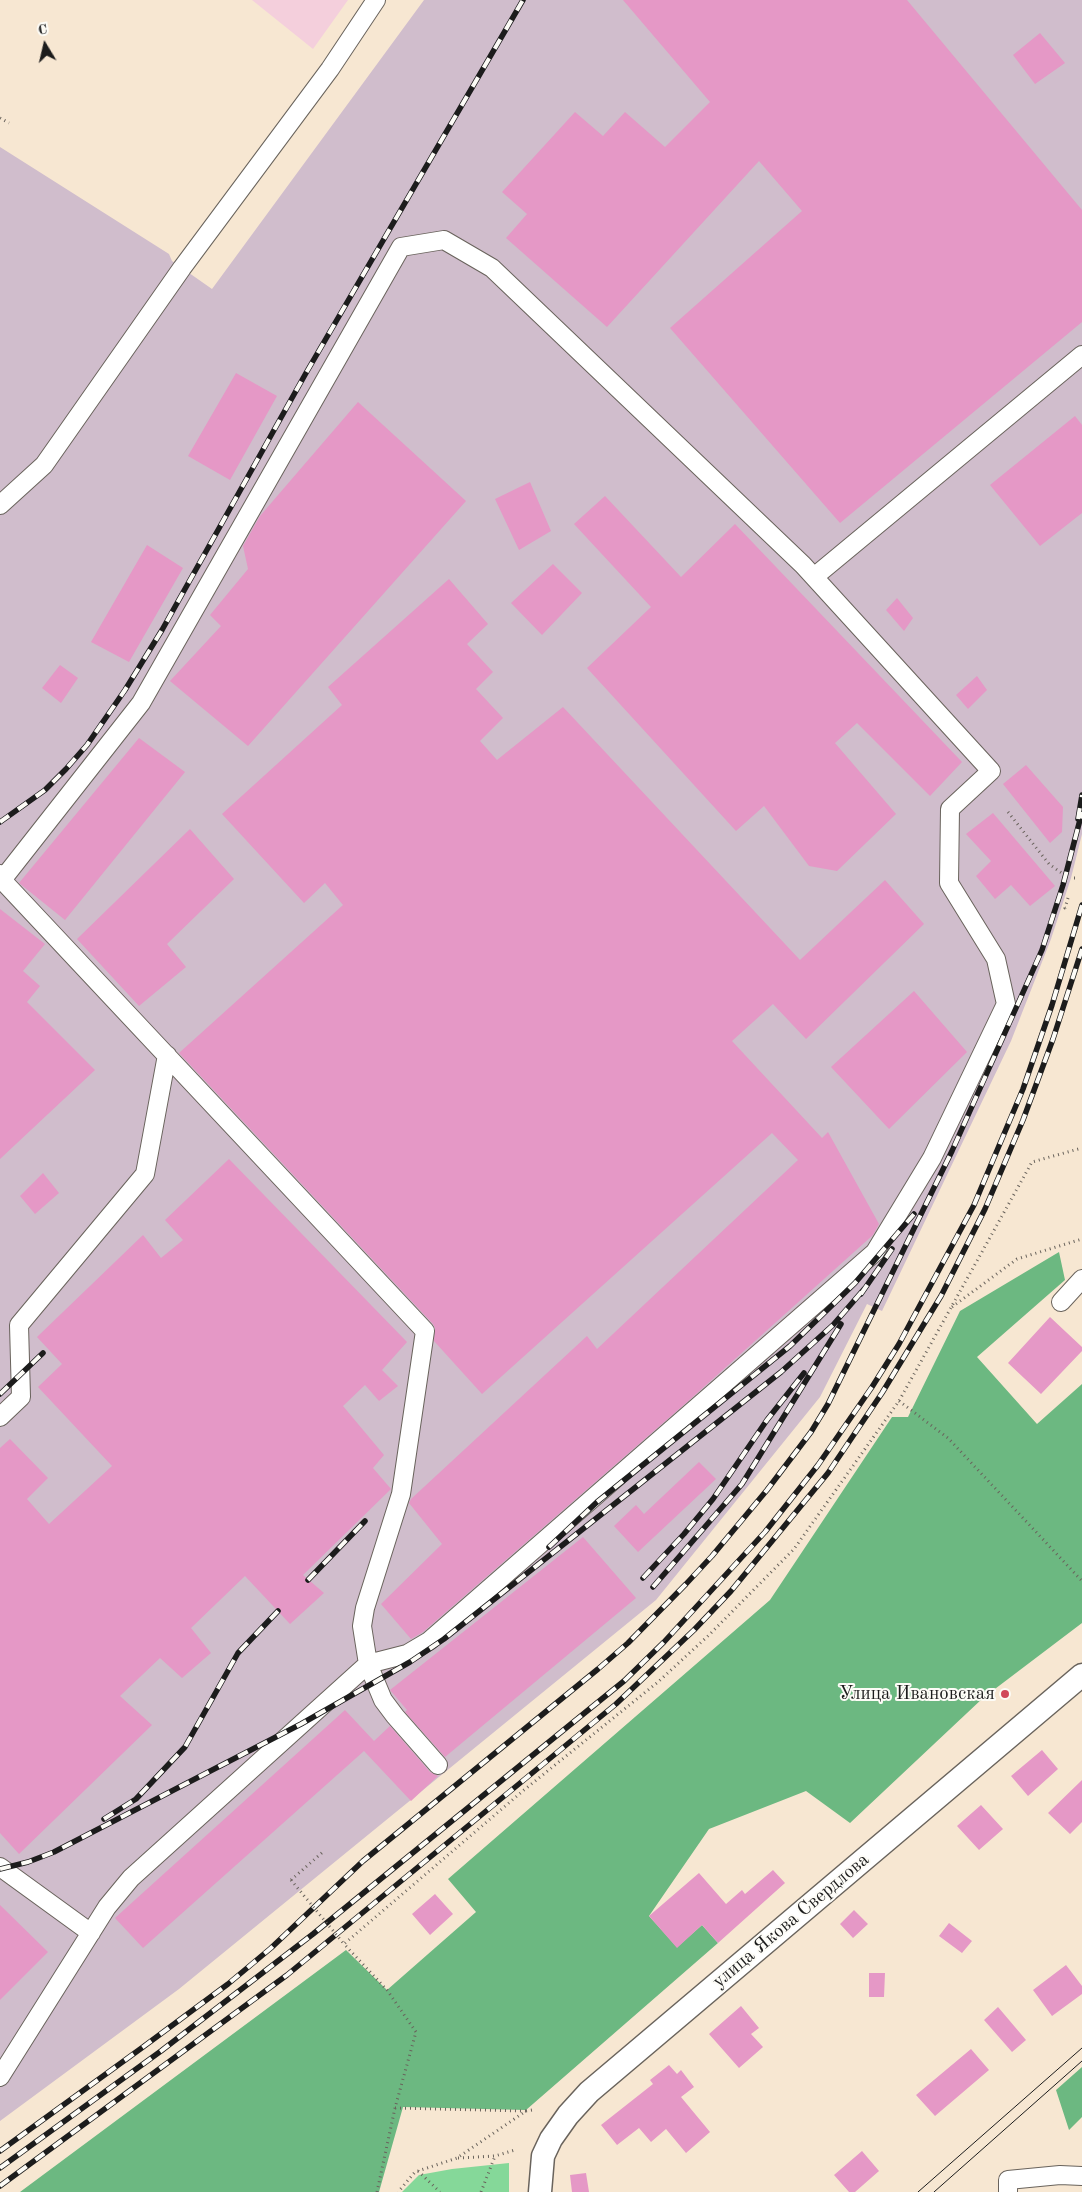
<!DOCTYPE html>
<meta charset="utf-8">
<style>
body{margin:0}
#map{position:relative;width:1082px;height:2192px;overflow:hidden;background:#f7e7d2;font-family:"Old Standard TT",serif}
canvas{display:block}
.north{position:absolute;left:20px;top:20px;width:50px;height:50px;-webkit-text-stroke:4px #fdfcf7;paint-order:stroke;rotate:351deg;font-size:14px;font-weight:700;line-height:20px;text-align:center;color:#1c1c1c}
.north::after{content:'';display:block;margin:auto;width:18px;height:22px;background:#1c1c1c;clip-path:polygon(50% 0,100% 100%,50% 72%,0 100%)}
</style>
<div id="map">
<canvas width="1082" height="2192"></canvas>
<div class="north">С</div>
</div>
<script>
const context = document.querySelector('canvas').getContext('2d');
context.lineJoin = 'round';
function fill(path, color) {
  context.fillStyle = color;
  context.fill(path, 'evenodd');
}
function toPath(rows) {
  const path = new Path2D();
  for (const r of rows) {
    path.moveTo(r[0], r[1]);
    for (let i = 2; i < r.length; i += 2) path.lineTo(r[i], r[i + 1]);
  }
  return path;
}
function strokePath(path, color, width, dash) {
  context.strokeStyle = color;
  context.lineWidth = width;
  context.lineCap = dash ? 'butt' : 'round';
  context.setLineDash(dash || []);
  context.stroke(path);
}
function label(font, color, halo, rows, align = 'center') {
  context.font = font + ' "Old Standard TT",serif';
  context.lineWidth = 4;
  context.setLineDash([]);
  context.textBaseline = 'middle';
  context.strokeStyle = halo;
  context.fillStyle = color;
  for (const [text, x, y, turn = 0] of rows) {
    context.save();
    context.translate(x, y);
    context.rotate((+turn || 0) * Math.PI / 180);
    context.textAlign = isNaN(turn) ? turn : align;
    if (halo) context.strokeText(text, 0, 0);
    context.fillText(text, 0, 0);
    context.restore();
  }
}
const built = toPath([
 [252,0,348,0,313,49]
]);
const industrial = toPath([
 [424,0,1082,0,1082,834,1071,878,1051,939,1011,1041,882,1311,867,1304,820,1397,656,1600,179,1989,0,2121,0,147,169,254,172,261,212,289]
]);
const green = toPath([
 [509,2163,509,2192,402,2192,419,2175,452,2169]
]);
const forest = toPath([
 [1059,1252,1065,1280,977,1357,1037,1424,1082,1384,1082,1623,983,1698,850,1823,806,1791,709,1829,649,1916,677,1947,702,1925,718,1943,526,2110,403,2107,379,2192,20,2192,346,1950,387,1990,476,1912,448,1879,770,1600,892,1417,908,1417,960,1311],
 [1082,2067,1082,2117,1069,2130,1056,2090]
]);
const building = toPath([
 [623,0,907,0,1082,210,1082,322,840,523,670,328,802,211,759,161,607,327,506,238,527,214,502,192,575,112,603,136,625,112,665,147,710,102],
 [1040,33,1065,63,1035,84,1013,55],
 [236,373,277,396,230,480,188,456],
 [358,402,466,501,248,746,170,681,221,626,210,615,248,569,243,546,260,516],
 [1075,416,1082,425,1082,513,1040,546,990,485],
 [530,482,551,531,519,550,495,499],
 [605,496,681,577,735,524,962,762,930,796,857,723,835,743,896,814,837,871,809,866,764,806,736,831,587,668,651,607,574,524],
 [147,545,183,568,129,662,91,642],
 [553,564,582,593,542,635,511,603],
 [449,579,488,624,467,644,493,672,476,689,503,718,480,741,497,760,563,707,800,960,885,880,924,924,806,1039,773,1004,732,1041,822,1138,828,1132,879,1224,873,1235,686,1403,423,1632,411,1639,381,1604,442,1544,409,1503,411,1499,587,1336,597,1349,798,1160,772,1133,482,1394,434,1341,435,1328,433,1324,179,1053,343,905,325,883,304,903,222,814,342,705,328,687],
 [897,598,913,618,904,631,886,610],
 [60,665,78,678,61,703,42,688],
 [977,676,987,690,968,709,956,695],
 [139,738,185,772,65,920,19,883],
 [1026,765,1063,807,1062,832,1050,843,1003,784],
 [993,813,1055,886,1030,906,1011,885,995,899,976,876,991,861,966,834],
 [190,829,234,879,167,944,186,967,139,1006,77,939],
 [0,909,45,944,23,971,40,986,27,1002,95,1070,0,1159],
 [914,991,967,1052,889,1129,831,1067],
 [229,1159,407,1342,382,1370,398,1386,379,1401,365,1385,343,1406,384,1455,373,1468,391,1489,303,1575,324,1593,290,1624,245,1576,191,1628,211,1653,182,1678,160,1658,120,1696,152,1725,19,1854,0,1833,0,1448,10,1439,48,1478,27,1499,49,1524,112,1466,38,1387,62,1364,37,1337,143,1235,161,1258,183,1240,165,1220],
 [43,1173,59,1193,35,1214,20,1196],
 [1050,1317,1082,1347,1082,1351,1041,1394,1008,1363],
 [699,1462,716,1479,638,1552,614,1526,636,1505,644,1514],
 [583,1537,636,1598,445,1757,405,1712,407,1710,390,1690],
 [345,1710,374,1741,390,1726,430,1772,438,1776,411,1801,364,1751,143,1948,115,1918],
 [1042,1750,1058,1769,1028,1796,1011,1776],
 [1082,1780,1082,1822,1070,1834,1048,1813],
 [981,1805,1003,1829,979,1850,957,1826],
 [773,1870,785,1883,718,1943,702,1925,677,1948,649,1916,699,1873,726,1904,742,1890,745,1894],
 [435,1894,453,1914,430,1935,412,1914],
 [0,1905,48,1952,0,2000],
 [854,1910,868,1924,853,1938,840,1924],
 [949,1923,972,1941,962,1953,939,1936],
 [1066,1965,1082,1986,1082,1994,1052,2016,1033,1990],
 [869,1973,885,1973,884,1997,869,1997],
 [741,2006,759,2028,751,2034,763,2047,739,2068,709,2034],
 [998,2007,1026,2040,1012,2052,984,2020],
 [971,2049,989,2070,935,2116,916,2095],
 [669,2065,677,2074,681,2070,694,2087,681,2097,710,2132,686,2153,666,2129,651,2142,639,2128,617,2145,601,2125,653,2084,650,2080],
 [862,2151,879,2171,855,2192,849,2192,834,2175],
 [586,2173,589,2192,572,2192,570,2175]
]);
const path = toPath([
 [0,118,9,123],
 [1008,812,1049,864,1063,874],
 [1074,878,1075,878],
 [1068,898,1065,908,1069,909],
 [952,1307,1017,1259,1082,1239],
 [899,1401,948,1438,1082,1581],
 [291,1880,324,1851],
 [395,2108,526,2111,457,2158,415,2172,398,2192],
 [526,2111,532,2110],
 [458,2158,495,2156,515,2150],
 [418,2171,440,2192],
 [377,2192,395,2108,416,2032,387,1990,344,1944,524,1790,658,1682,709,1635,794,1549,899,1401,1032,1162,1082,1148],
 [481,2192,495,2156]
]);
const minor = toPath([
 [0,505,44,465,182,268,330,69,376,0],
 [814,577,1082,355],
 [0,874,2,880,425,1331,401,1494,365,1608,362,1626,368,1664,383,1700,395,1716,438,1765],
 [1061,1302,1082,1279],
 [0,1417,21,1397,19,1325,145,1174,167,1055],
 [0,1867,91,1933],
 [0,2077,107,1907,131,1878,368,1664,407,1654,429,1641,875,1252,932,1158,1006,1004,996,959,949,883,950,809,991,771,803,565,492,268,444,240,401,247,141,703,2,880],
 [1008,2192,1008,2180,1060,2175,1082,2176]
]);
const major = toPath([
 [540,2192,543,2156,551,2139,568,2115,589,2092,1082,1675]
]);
const tram = toPath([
 [918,2192,1082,2048],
 [934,2192,1082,2061]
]);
const rail = toPath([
 [1078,819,1082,795],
 [0,822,45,790,66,769,87,745,125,690,162,630,306,373,523,0],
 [861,1294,892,1249],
 [0,1394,43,1353],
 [549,1547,597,1502,790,1346,855,1283,914,1214],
 [643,1578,684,1534,713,1499,767,1420,804,1373],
 [308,1580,365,1521],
 [653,1587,742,1484,841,1324],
 [104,1819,136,1799,185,1747,238,1653,278,1611],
 [0,1869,28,1862,54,1852,301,1724,410,1662,444,1639,781,1372,833,1325,865,1288],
 [0,2151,143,2047,228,1984,271,1948,363,1861,598,1669,628,1643,686,1584,712,1556,767,1490,811,1432,828,1404,952,1151,1042,950,1063,885,1082,812],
 [0,2168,161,2051,313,1934,571,1724,624,1681,664,1642,765,1532,818,1465,872,1387,899,1344,974,1205,1023,1089,1052,1005,1082,905],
 [0,2186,287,1975,616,1704,694,1630,731,1591,828,1473,882,1393,941,1296,985,1209,1023,1120,1053,1039,1082,949]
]);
const pathBridge = toPath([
 [291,1880,344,1944]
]);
const markers = [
 [1005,1694,5,"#d1495b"]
];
const poiNames = [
 ["Улица Ивановская",995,1694]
];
const streetNames = [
 ["улица Якова Свердлова",791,1921,-40]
];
fill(built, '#f4cfdc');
fill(industrial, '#d0bdcc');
fill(green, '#85d899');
fill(forest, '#6cb881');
fill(building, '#e598c6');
strokePath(minor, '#69635c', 20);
strokePath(major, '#69635c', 25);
strokePath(path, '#69635c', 3, [1, 4]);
strokePath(minor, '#fff', 18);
strokePath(major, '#fff', 22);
strokePath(tram, '#1c1c1c', 1);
strokePath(rail, '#1c1c1c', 5.5);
strokePath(rail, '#fdfcf7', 4, [11]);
strokePath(pathBridge, '#69635c', 3, [1, 4]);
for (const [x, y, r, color] of markers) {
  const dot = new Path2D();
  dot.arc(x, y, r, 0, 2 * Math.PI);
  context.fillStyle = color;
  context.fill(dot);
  strokePath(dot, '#fdfcf7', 2);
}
label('19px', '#1c1c1c', '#fdfcf7', poiNames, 'right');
label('19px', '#1c1c1c', '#fdfcf7', streetNames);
</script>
